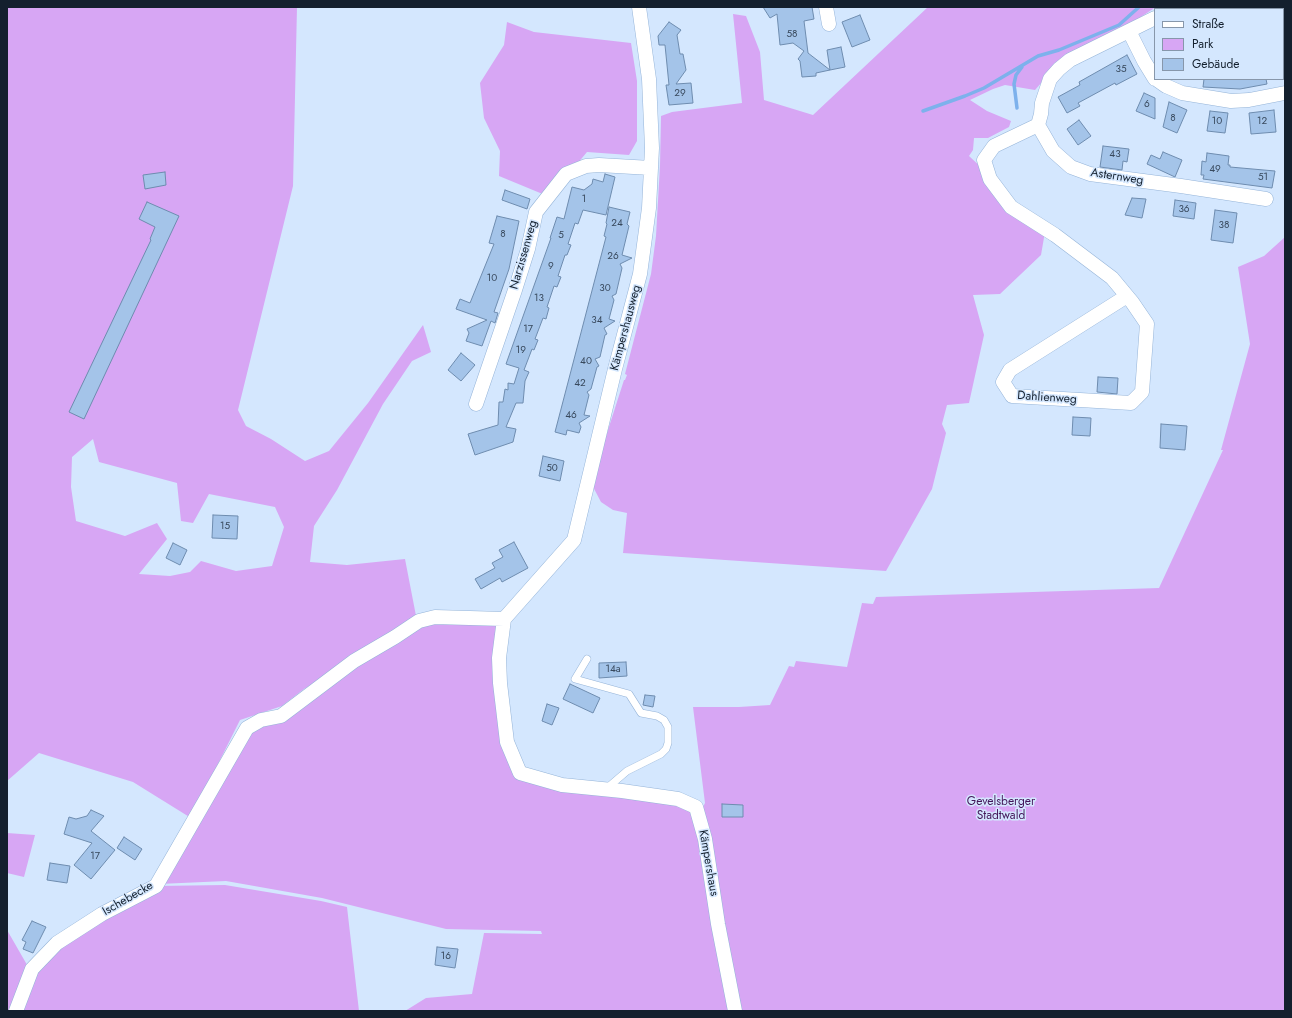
<!DOCTYPE html>
<meta charset="utf-8">
<style>
body{margin:0}
#map{position:relative;width:1292px;height:1018px;overflow:hidden;background:#d4e7fe;font-family:Jost,sans-serif}
canvas{display:block}
.frame{position:absolute;inset:0;border:8px solid #14202e;pointer-events:none}
.legend{position:absolute;left:1154px;top:8px;width:130px;height:72px;box-sizing:border-box;background:#d4e7fe;border:1px solid #8797ab;margin:0;padding:5px 7px;list-style:none;font-size:12px;color:#14202e}
.legend li{display:flex;align-items:center;gap:8px;height:20px}
.legend b{width:20px;border:1px solid #8797ab}
</style>
<div id="map">
<canvas width="1292" height="1018"></canvas>
<div class="frame"></div>
<ul class="legend">
<li><b style="height:5px;background:#fff"></b>Straße</li>
<li><b style="height:11px;background:#d7a6f4"></b>Park</li>
<li><b style="height:11px;background:#a4c4e9"></b>Gebäude</li>
</ul>
</div>
<script>
const context = document.querySelector('canvas').getContext('2d');
context.lineJoin = 'round';
function fill(path, color) {
  context.fillStyle = color;
  context.fill(path, 'evenodd');
}
function toPath(rows) {
  const path = new Path2D();
  for (const r of rows) {
    path.moveTo(r[0], r[1]);
    for (let i = 2; i < r.length; i += 2) path.lineTo(r[i], r[i + 1]);
  }
  return path;
}
function strokePath(path, color, width, dash) {
  context.strokeStyle = color;
  context.lineWidth = width;
  context.lineCap = dash ? 'butt' : 'round';
  context.setLineDash(dash || []);
  context.stroke(path);
}
function label(font, color, halo, rows, align = 'center') {
  context.font = font + ' Jost,sans-serif';
  context.lineWidth = 3;
  context.setLineDash([]);
  context.textBaseline = 'middle';
  context.strokeStyle = halo;
  context.fillStyle = color;
  for (const [text, x, y, turn = 0] of rows) {
    context.save();
    context.translate(x, y);
    context.rotate((+turn || 0) * Math.PI / 180);
    context.textAlign = isNaN(turn) ? turn : align;
    if (halo) context.strokeText(text, 0, 0);
    context.fillText(text, 0, 0);
    context.restore();
  }
}
const green = toPath([
 [7,7,297,7,293,186,238,410,246,426,271,439,305,461,329,451,368,403,423,325,431,352,412,361,383,404,337,490,314,526,310,562,347,565,405,559,417,621,382,643,304,689,282,706,240,720,191,818,133,782,39,753,7,781],
 [93,439,99,462,177,483,181,521,193,523,209,494,275,507,284,527,272,566,236,571,201,561,190,572,170,576,139,574,167,539,157,523,125,536,76,521,71,487,72,457],
 [928,7,1156,7,1124,28,1056,66,1035,90,1005,85,993,89,970,100,987,111,1011,121,1009,127,988,138,974,138,973,150,969,156,983,169,995,186,1046,226,1041,255,1000,294,973,295,984,335,969,403,947,405,942,424,946,433,932,489,886,571,623,553,627,513,613,510,601,502,591,483,624,380,625,380,627,375,625,374,651,274,656,236,660,166,661,116,672,112,742,103,733,14,746,16,760,52,764,100,813,115],
 [507,22,534,32,631,43,637,81,637,141,629,155,587,152,577,164,545,195,499,176,500,151,484,118,480,83,504,45],
 [1285,237,1285,1011,739,1011,701,811,705,803,693,707,739,707,770,705,789,666,794,667,796,661,847,667,862,603,873,604,876,597,1159,588,1223,450,1221,450,1250,344,1238,267,1264,256],
 [437,620,496,625,518,777,676,801,693,810,731,1011,405,1011,426,998,472,994,484,933,542,934,541,931,446,929,322,898,226,881,159,884,244,738,420,624],
 [7,833,35,835,24,877,7,873],
 [225,885,321,901,347,907,359,1011,18,1011,34,971,57,945,157,886],
 [7,930,30,970,14,1011,7,1011]
]);
const stream = toPath([
 [1017,108,1014,84,1016,75,1022,67],
 [923,111,965,96,984,88,1038,56,1059,50,1119,25,1139,7]
]);
const building = toPath([
 [763,7,812,7,814,19,804,21,808,53,830,70,816,73,816,76,802,77,800,61,798,59,804,51,793,43,780,45,777,14,770,18,763,7],
 [860,15,870,40,852,47,842,22,860,15],
 [669,22,681,30,677,35,680,54,683,54,686,70,676,84,691,83,693,103,669,105,666,85,669,85,665,45,659,45,658,36,669,22],
 [841,47,845,67,830,70,827,50,841,47],
 [1127,55,1137,74,1116,85,1115,83,1078,103,1080,106,1067,113,1058,97,1080,85,1079,82,1127,55],
 [1204,79,1266,79,1267,84,1240,89,1203,87,1204,79],
 [1144,93,1155,98,1155,119,1136,111,1144,93],
 [1169,102,1187,110,1177,133,1163,127,1169,102],
 [1274,110,1276,132,1251,134,1249,113,1274,110],
 [1210,111,1228,113,1225,133,1207,131,1210,111],
 [1079,120,1091,136,1078,145,1067,129,1079,120],
 [1103,146,1129,149,1127,162,1123,161,1122,170,1100,167,1103,146],
 [1163,152,1182,160,1175,177,1147,164,1151,155,1160,159,1163,152],
 [1207,153,1229,156,1228,165,1230,165,1230,167,1275,171,1272,188,1203,179,1204,175,1201,175,1202,161,1206,162,1207,153],
 [165,172,166,185,145,189,143,175,165,172],
 [605,174,615,177,606,215,583,210,578,224,575,223,568,244,571,245,567,255,565,255,558,276,561,277,557,287,554,286,547,307,549,308,546,319,543,318,535,339,538,340,534,350,532,349,524,370,529,372,525,381,523,403,516,403,506,427,516,429,513,442,475,455,468,434,498,425,499,402,503,402,505,389,508,390,508,383,514,384,519,368,506,364,551,238,550,238,557,217,564,219,572,187,584,190,592,184,593,179,603,182,605,174],
 [505,190,530,199,527,209,502,200,505,190],
 [1132,198,1146,199,1142,218,1125,215,1132,198],
 [1175,200,1196,203,1194,219,1173,216,1175,200],
 [147,202,179,216,84,419,69,412,151,240,150,239,155,227,139,219,147,202],
 [609,207,630,212,627,224,629,226,622,255,632,258,620,264,622,268,616,294,612,296,614,300,609,319,615,321,604,328,607,334,605,335,600,357,595,359,599,366,597,367,591,389,587,392,589,395,584,415,590,416,579,423,581,427,579,433,567,430,566,435,555,432,606,237,604,236,607,224,606,223,609,207],
 [1215,210,1237,213,1233,243,1211,240,1215,210],
 [497,216,519,221,509,269,494,312,498,313,495,323,491,321,482,346,466,341,469,333,467,329,487,320,456,309,460,299,470,303,494,244,489,243,497,216],
 [461,353,475,365,461,381,448,370,461,353],
 [1098,377,1118,378,1117,394,1097,392,1098,377],
 [1073,417,1091,418,1090,436,1072,435,1073,417],
 [1161,424,1187,426,1185,450,1160,448,1161,424],
 [543,456,564,461,560,481,539,476,543,456],
 [213,515,238,516,237,539,212,538,213,515],
 [514,542,528,568,502,582,500,578,481,589,475,579,495,568,492,563,503,557,499,550,514,542],
 [173,543,187,550,180,565,166,558,173,543],
 [626,662,627,676,599,678,599,663,626,662],
 [570,684,600,698,593,713,563,699,570,684],
 [645,695,655,696,653,707,643,705,645,695],
 [547,704,559,708,552,725,542,721,547,704],
 [722,804,743,805,743,817,722,817,722,804],
 [91,810,104,816,91,831,115,850,91,879,74,865,92,843,64,834,69,817,76,819,87,816,91,810],
 [124,837,142,849,135,860,117,848,124,837],
 [50,863,70,866,67,883,47,880,50,863],
 [32,921,46,927,33,953,23,949,26,942,22,940,32,921],
 [437,947,458,949,455,968,435,965,437,947]
]);
const service = toPath([
 [587,659,575,679,629,694,641,713,657,716,664,720,668,727,668,743,666,749,661,754,627,771,606,789]
]);
const minor = toPath([
 [826,7,829,24],
 [1203,7,1206,9],
 [1172,9,1175,7],
 [1155,18,1070,60,1059,69,1050,79,1042,103,1041,114,1038,125,1053,151,1071,167,1090,174,1181,186,1266,199],
 [1129,31,1144,61,1155,79],
 [1283,35,1285,35],
 [1156,79,1166,86,1182,93,1231,101,1249,100,1285,93],
 [1038,125,994,146,984,160,990,179,1011,207,1055,235,1112,278,1132,302,1147,324,1142,392,1131,403,1012,396,1003,382,1010,370,1127,296],
 [476,404,515,290,528,249,536,212,566,174,586,166,599,165,651,168],
 [504,619,574,540,615,369,640,274,649,208,652,148,649,79,639,7],
 [504,619,499,658,500,683,507,742,520,773,562,785,622,791,678,799,696,807,705,839,718,924,735,1011],
 [16,1011,32,969,57,943,102,914,156,886,247,728,261,720,281,716,354,661,395,637,419,621,435,617,504,619]
]);
const numberNames = [
 ["58",792,35],
 ["35",1121,70],
 ["29",680,94],
 ["6",1147,105],
 ["8",1173,119],
 ["10",1217,122],
 ["12",1262,122],
 ["43",1115,155],
 ["49",1215,170],
 ["51",1263,178],
 ["1",584,200],
 ["36",1184,210],
 ["24",617,224],
 ["38",1224,226],
 ["8",503,235],
 ["5",561,236],
 ["26",613,257],
 ["9",551,267],
 ["10",492,279],
 ["30",605,289],
 ["13",539,299],
 ["34",597,321],
 ["17",528,330],
 ["19",521,351],
 ["40",586,362],
 ["42",580,384],
 ["46",571,416],
 ["50",552,469],
 ["15",225,527],
 ["14a",613,670],
 ["17",95,857],
 ["16",446,957]
];
const streetNames = [
 ["Asternweg",1117,177,9],
 ["Narzissenweg",524,255,-74],
 ["Kämpershausweg",626,328,-75],
 ["Dahlienweg",1047,398,4],
 ["Kämpershaus",708,863,80],
 ["Ischebecke",128,899,-30]
];
const parkNames = [
 ["Gevelsberger",1001,802],
 ["Stadtwald",1001,816]
];
fill(green, '#d7a6f4');
strokePath(stream, '#7db1ec', 3.5);
fill(building, '#a4c4e9');
strokePath(building, '#6e8caf', 1);
strokePath(service, '#95b4d8', 8);
strokePath(minor, '#95b4d8', 15);
strokePath(service, '#fff', 7);
strokePath(minor, '#fff', 14);
label('10px', '#38495d', null, numberNames);
label('12px', '#14202e', '#d4e7fe', streetNames);
label('12px', '#431559', '#d4e7fe', parkNames);
</script>
